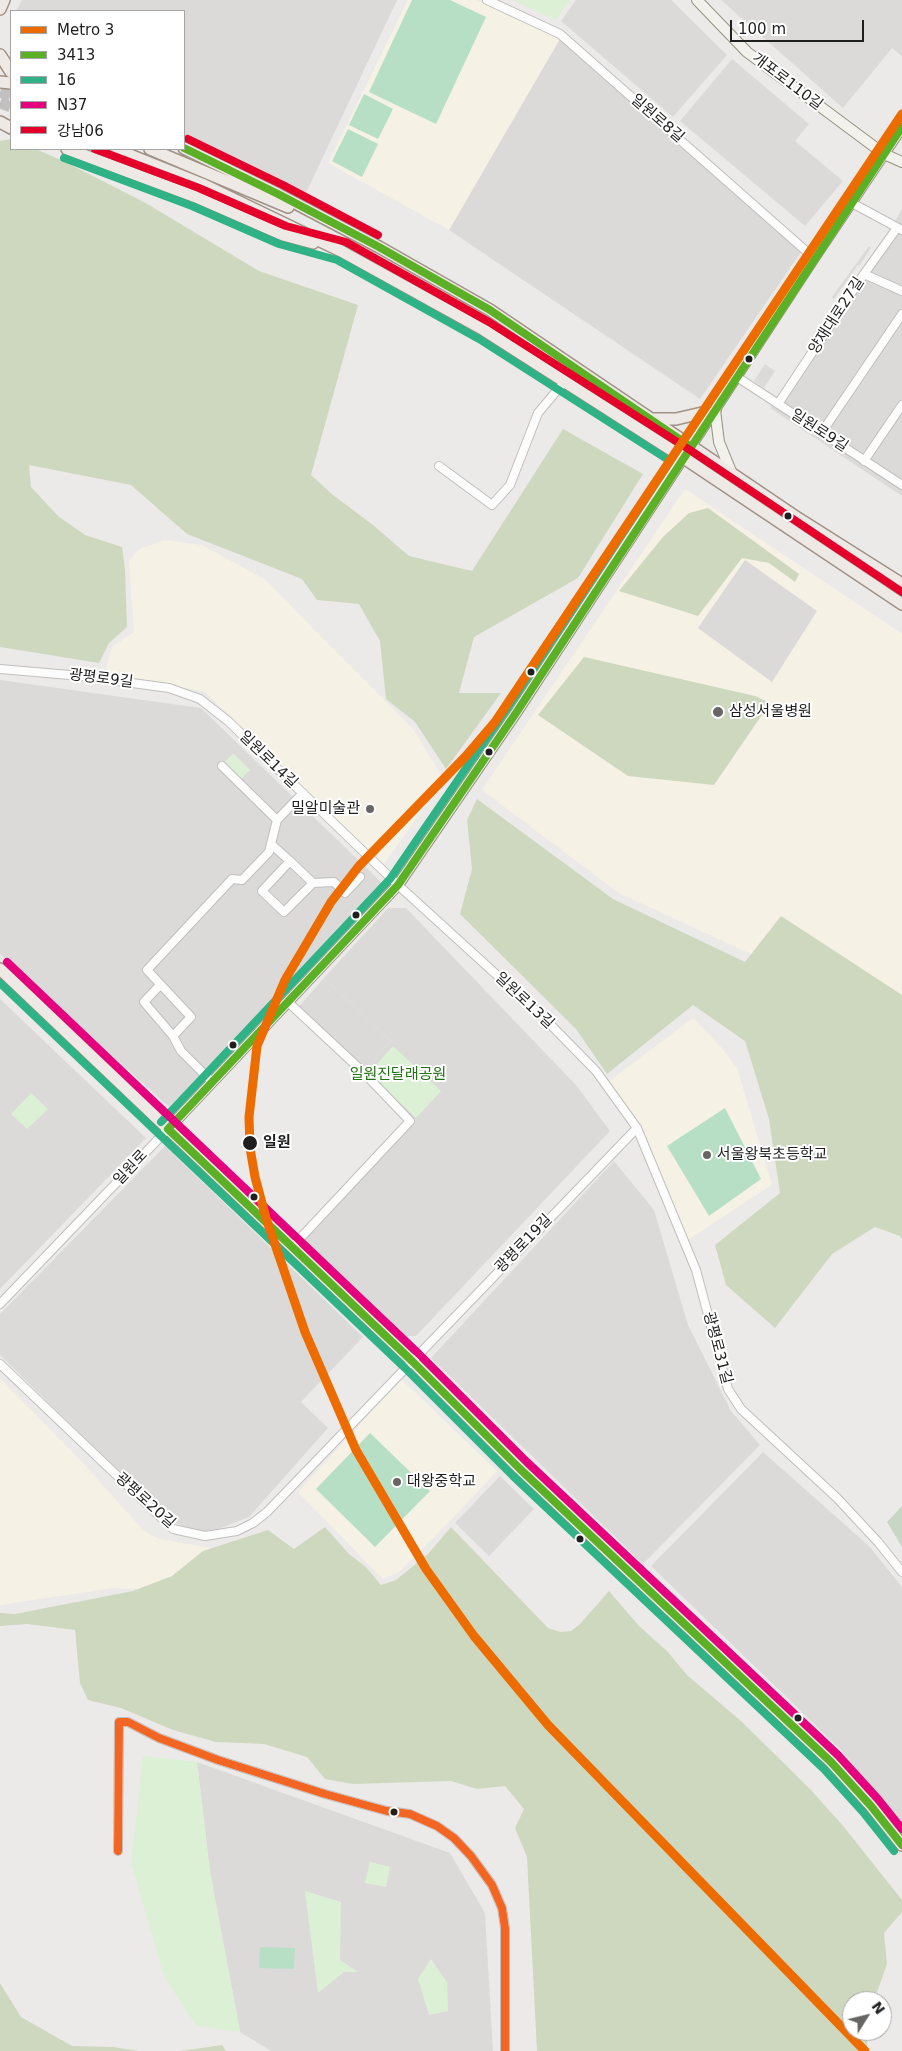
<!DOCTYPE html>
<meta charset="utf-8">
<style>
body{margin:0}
#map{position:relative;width:902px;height:2051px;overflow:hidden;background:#eceae8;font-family:"DejaVu Sans","Noto Sans KR",sans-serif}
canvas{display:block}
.legend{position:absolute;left:10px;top:10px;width:175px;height:140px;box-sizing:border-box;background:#fff;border:1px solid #a5a5a5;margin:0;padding:6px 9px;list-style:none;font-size:15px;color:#1f1f1f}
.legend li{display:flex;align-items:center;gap:10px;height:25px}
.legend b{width:25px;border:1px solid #a5a5a5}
.north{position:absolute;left:842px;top:1991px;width:50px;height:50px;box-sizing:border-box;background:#fff;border:1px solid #a5a5a5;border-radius:50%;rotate:54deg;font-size:14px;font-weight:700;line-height:20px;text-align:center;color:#1f1f1f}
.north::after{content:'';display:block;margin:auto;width:18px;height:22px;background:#676665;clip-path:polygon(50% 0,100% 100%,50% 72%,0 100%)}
.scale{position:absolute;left:730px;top:20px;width:134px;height:22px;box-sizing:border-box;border:2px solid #1f1f1f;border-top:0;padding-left:6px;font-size:15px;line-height:18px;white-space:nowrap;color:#1f1f1f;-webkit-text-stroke:4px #fff;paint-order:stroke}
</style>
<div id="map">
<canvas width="902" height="2051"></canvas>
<ul class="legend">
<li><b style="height:6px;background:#ed6c00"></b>Metro 3</li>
<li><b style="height:6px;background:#5bb025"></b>3413</li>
<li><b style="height:6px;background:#30b287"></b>16</li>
<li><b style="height:6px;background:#e5007d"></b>N37</li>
<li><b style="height:6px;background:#e4002b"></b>강남06</li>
</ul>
<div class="north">N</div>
<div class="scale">100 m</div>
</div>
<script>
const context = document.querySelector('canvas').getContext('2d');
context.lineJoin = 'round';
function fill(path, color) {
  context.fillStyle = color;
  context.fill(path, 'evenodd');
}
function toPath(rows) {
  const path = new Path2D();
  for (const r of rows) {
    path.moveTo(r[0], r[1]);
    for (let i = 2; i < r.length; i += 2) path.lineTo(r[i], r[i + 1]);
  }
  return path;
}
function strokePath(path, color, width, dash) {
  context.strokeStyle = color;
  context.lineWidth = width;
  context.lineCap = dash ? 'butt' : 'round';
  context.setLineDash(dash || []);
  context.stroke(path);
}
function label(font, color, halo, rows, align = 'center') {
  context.font = font + ' "DejaVu Sans","Noto Sans KR",sans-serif';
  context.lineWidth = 4;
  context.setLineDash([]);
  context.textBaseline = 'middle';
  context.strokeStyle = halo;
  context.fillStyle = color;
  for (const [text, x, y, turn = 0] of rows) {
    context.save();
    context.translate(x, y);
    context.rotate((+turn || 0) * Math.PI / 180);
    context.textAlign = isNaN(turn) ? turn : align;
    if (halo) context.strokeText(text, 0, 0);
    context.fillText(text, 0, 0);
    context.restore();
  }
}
const residential = toPath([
 [22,0,397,0,306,193,184,139,184,11,16,11],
 [576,0,671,0,727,55,673,117,561,21],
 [721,0,902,0,902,56,892,48,843,108],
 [561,37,803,249,700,399,449,230],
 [732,59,809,124,795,141,843,181,805,226,680,121],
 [902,208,902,496,770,408,897,218],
 [0,680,201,708,384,885,169,1107,0,954],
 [388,908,406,908,576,1085,610,1131,416,1336,401,1336,301,1238,415,1120,363,1072,391,1041,324,978],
 [0,999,146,1138,0,1289],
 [165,1146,363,1337,301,1402,328,1428,249,1517,216,1530,199,1532,166,1519,0,1355,0,1314],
 [614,1161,654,1210,688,1325,731,1411,760,1445,643,1564,431,1358],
 [763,1452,869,1546,902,1587,902,1825,841,1750,651,1566],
 [197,1762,450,1853,485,1913,493,2051,271,2051,240,2032,210,1872]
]);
const education = toPath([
 [408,0,476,0,561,37,449,230,328,163],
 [685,489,902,634,902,1024,619,893,482,790],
 [164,540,202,545,264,579,413,729,444,780,383,865,204,691,104,676,112,647,134,632,129,561,138,550],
 [693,1018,720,1046,737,1068,772,1185,688,1240,639,1126,608,1082],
 [0,1378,80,1460,143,1530,159,1539,211,1548,173,1579,139,1589,113,1588,0,1605],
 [401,1379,497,1471,449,1522,399,1572,383,1579,298,1492]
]);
const religious = toPath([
 [869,246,871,248,860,265,858,265,834,299,832,297],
 [765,364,775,371,764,388,754,381],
 [745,560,817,611,772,682,698,628],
 [324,978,391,1041,363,1072,296,1010],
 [500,1476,534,1509,489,1556,455,1523]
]);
const forest = toPath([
 [11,139,11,149,36,149,63,161,144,202,259,271,358,305,311,475,333,495,373,525,409,556,472,571,563,429,643,474,578,578,474,637,459,693,501,693,446,769,415,722,386,699,380,641,359,604,317,600,302,579,187,534,131,485,29,465,31,487,58,516,85,535,122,547,125,569,127,627,109,643,99,663,0,647,0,141],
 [708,508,799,574,795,582,769,563,742,558,698,616,619,591,663,537,689,513],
 [584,657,755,696,770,703,714,785,628,776,538,715],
 [477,799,613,899,745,962,781,916,902,995,902,1239,900,1236,875,1227,832,1254,775,1328,726,1285,715,1245,780,1193,769,1119,745,1041,693,1005,607,1074,576,1029,460,914,472,869,467,820],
 [325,1527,349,1554,366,1567,381,1585,396,1580,428,1554,451,1527,548,1628,560,1632,571,1631,580,1624,609,1591,639,1626,667,1651,687,1675,741,1721,810,1789,844,1827,902,1900,902,1912,884,1933,887,1964,874,2001,852,2001,852,2031,869,2031,866,2051,537,2051,527,1857,515,1828,524,1809,505,1786,477,1789,451,1781,353,1784,325,1779,307,1757,264,1744,216,1742,173,1730,121,1708,88,1700,80,1683,75,1630,27,1624,0,1626,0,1613,15,1614,133,1591,172,1576,203,1551,268,1530,294,1549],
 [0,1983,21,2017,72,2046,113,2047,139,2051,0,2051],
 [222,2045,226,2051,180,2051]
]);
const cemetery = toPath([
 [902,1506,902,1547,887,1522]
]);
const park = toPath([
 [512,0,570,0,556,20],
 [233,753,250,770,241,779,224,763],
 [393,1046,441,1091,416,1118,369,1073],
 [31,1093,48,1109,27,1129,11,1114],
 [143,1756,197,1762,210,1872,240,2032,196,2026,164,1977,131,1863],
 [370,1862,390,1867,386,1887,365,1883],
 [305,1891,341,1902,340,1960,358,1972,344,1972,318,1993],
 [431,1959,447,1982,448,2011,429,2015,418,1979]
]);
const pitch = toPath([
 [412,0,450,0,486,17,436,124,369,92],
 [364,94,393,109,378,139,349,125],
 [348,129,378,144,362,177,332,161],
 [725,1108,761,1179,709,1216,667,1146],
 [370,1433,430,1491,375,1547,316,1489],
 [260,1947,295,1948,294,1969,259,1968]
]);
const primaryTunnel = toPath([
 [0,92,11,96],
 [0,103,11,107]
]);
const street = toPath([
 [487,0,560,34,814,258],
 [852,203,902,230],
 [864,274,902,291],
 [737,377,902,485],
 [778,404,864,274,897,228],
 [822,432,902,314],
 [864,461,902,405],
 [439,466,492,505,510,485,538,413,565,381],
 [0,669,81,676,169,688,200,699,228,721,398,885,544,1018,596,1071,637,1128,696,1270,728,1389,741,1409,837,1498,878,1542,902,1572],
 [222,766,277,820],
 [271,844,290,861,313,883,284,912,262,891,290,861],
 [313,883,334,882,345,893,360,877],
 [160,985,144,1002,173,1036],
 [288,1002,363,1072,410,1121,292,1247],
 [212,1082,181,1051,173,1036,191,1017,147,970,232,879,242,880,269,852,277,820,303,793],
 [0,1304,168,1129],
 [0,1364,173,1529,205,1536,237,1531,253,1523,267,1512,637,1128],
 [118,1851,119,1722,128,1722,159,1738,218,1760,325,1794,387,1811,410,1814,437,1826,454,1838,471,1856,492,1885,502,1908,505,1928,505,2051]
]);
const secondary = toPath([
 [697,0,747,52,884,154,902,162],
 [715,410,719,442,732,474],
 [168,1129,398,885,516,713,814,258,902,127]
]);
const primary = toPath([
 [0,9,4,0],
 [0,55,11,72],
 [0,82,11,83],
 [0,122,11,128],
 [184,148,278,194,379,247,490,310,799,519,902,584],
 [67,149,196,197,283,235,313,243],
 [115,149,202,184,341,251,484,330,684,458,902,604],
 [150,149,288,207],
 [650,419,676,419,715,410],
 [0,969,412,1361,520,1469,831,1762,871,1806,902,1845]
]);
const bus1 = toPath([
 [184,148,278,194,379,247,490,310,691,447],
 [168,1129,398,885,516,713,902,127],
 [168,1129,412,1361,520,1469,831,1762,871,1806,902,1845]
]);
const bus2 = toPath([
 [64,158,192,206,279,244,337,260,479,339,670,461,508,707,390,879,161,1122],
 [0,983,405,1368,513,1476,824,1769,863,1812,894,1851]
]);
const bus3 = toPath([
 [7,962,419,1354,527,1462,838,1755,878,1799,902,1829]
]);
const bus4 = toPath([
 [188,139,283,185,378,235],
 [95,149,199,188,286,226,346,242,489,322,690,450,902,592]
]);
const bus5 = toPath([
 [118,1851,119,1722,128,1722,159,1738,218,1760,325,1794,387,1811,410,1814,437,1826,454,1838,471,1856,492,1885,502,1908,505,1928,505,2051]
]);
const metro1 = toPath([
 [865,2051,548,1725,474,1636,426,1569,356,1450,305,1332,266,1218,255,1177,250,1148,249,1117,257,1046,285,980,331,902,359,866,466,756,495,722,902,114]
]);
const markers = [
 [749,359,4.5,"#1f1f1f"],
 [788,516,4.5,"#1f1f1f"],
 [531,672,4.5,"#1f1f1f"],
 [718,712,6,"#676665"],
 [489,752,4.5,"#1f1f1f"],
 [370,809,5,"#676665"],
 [356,915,4.5,"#1f1f1f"],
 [233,1045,4.5,"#1f1f1f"],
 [250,1143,8,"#1f1f1f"],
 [707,1155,5,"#676665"],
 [254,1197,4.5,"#1f1f1f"],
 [397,1482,5,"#676665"],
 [580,1539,4.5,"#1f1f1f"],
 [798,1718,4.5,"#1f1f1f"],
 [394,1812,4.5,"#1f1f1f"]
];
const streetNames = [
 ["개포로110길",787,82,37],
 ["일원로8길",657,119,41],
 ["양재대로27길",837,316,-57],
 ["일원로9길",819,431,33],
 ["광평로9길",101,679,7],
 ["일원로14길",268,760,44],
 ["일원로13길",524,1001,43],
 ["일원로",131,1168,-47],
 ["광평로19길",524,1244,-46],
 ["광평로31길",717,1348,75],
 ["광평로20길",145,1501,42]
];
const poiNames = [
 ["삼성서울병원",729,712],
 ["밀알미술관",360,809,"right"],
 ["서울왕북초등학교",717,1155],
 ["대왕중학교",407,1482]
];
const parkNames = [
 ["일원진달래공원",398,1075]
];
const stopNames = [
 ["일원",263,1143]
];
fill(residential, '#dcdad9');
fill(education, '#f5f1e4');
fill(religious, '#dbdad9');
fill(forest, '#ced8bf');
fill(cemetery, '#c8d6c5');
fill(park, '#dcf0d6');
fill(pitch, '#b7dfc5');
strokePath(primaryTunnel, '#c3c1c0', 11, [11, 5.5]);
strokePath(street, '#c0bfbe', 10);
strokePath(secondary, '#959281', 12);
strokePath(primary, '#a09287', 14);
strokePath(street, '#fcfcfc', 8);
strokePath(secondary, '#f3f1eb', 10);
strokePath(primary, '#efe9e5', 11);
strokePath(bus1, '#5bb025', 8);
strokePath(bus2, '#30b287', 8);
strokePath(bus3, '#e5007d', 8);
strokePath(bus4, '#e4002b', 8);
strokePath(bus5, '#f26522', 8);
strokePath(metro1, '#ed6c00', 9);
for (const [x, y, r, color] of markers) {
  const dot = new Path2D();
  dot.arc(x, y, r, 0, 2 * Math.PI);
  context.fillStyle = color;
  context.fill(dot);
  strokePath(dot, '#fff', 2);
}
label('15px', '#1f1f1f', '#fff', streetNames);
label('15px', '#1f1f1f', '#fff', poiNames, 'left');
label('15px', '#237316', '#fff', parkNames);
label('bold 15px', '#1f1f1f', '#fff', stopNames, 'left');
</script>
